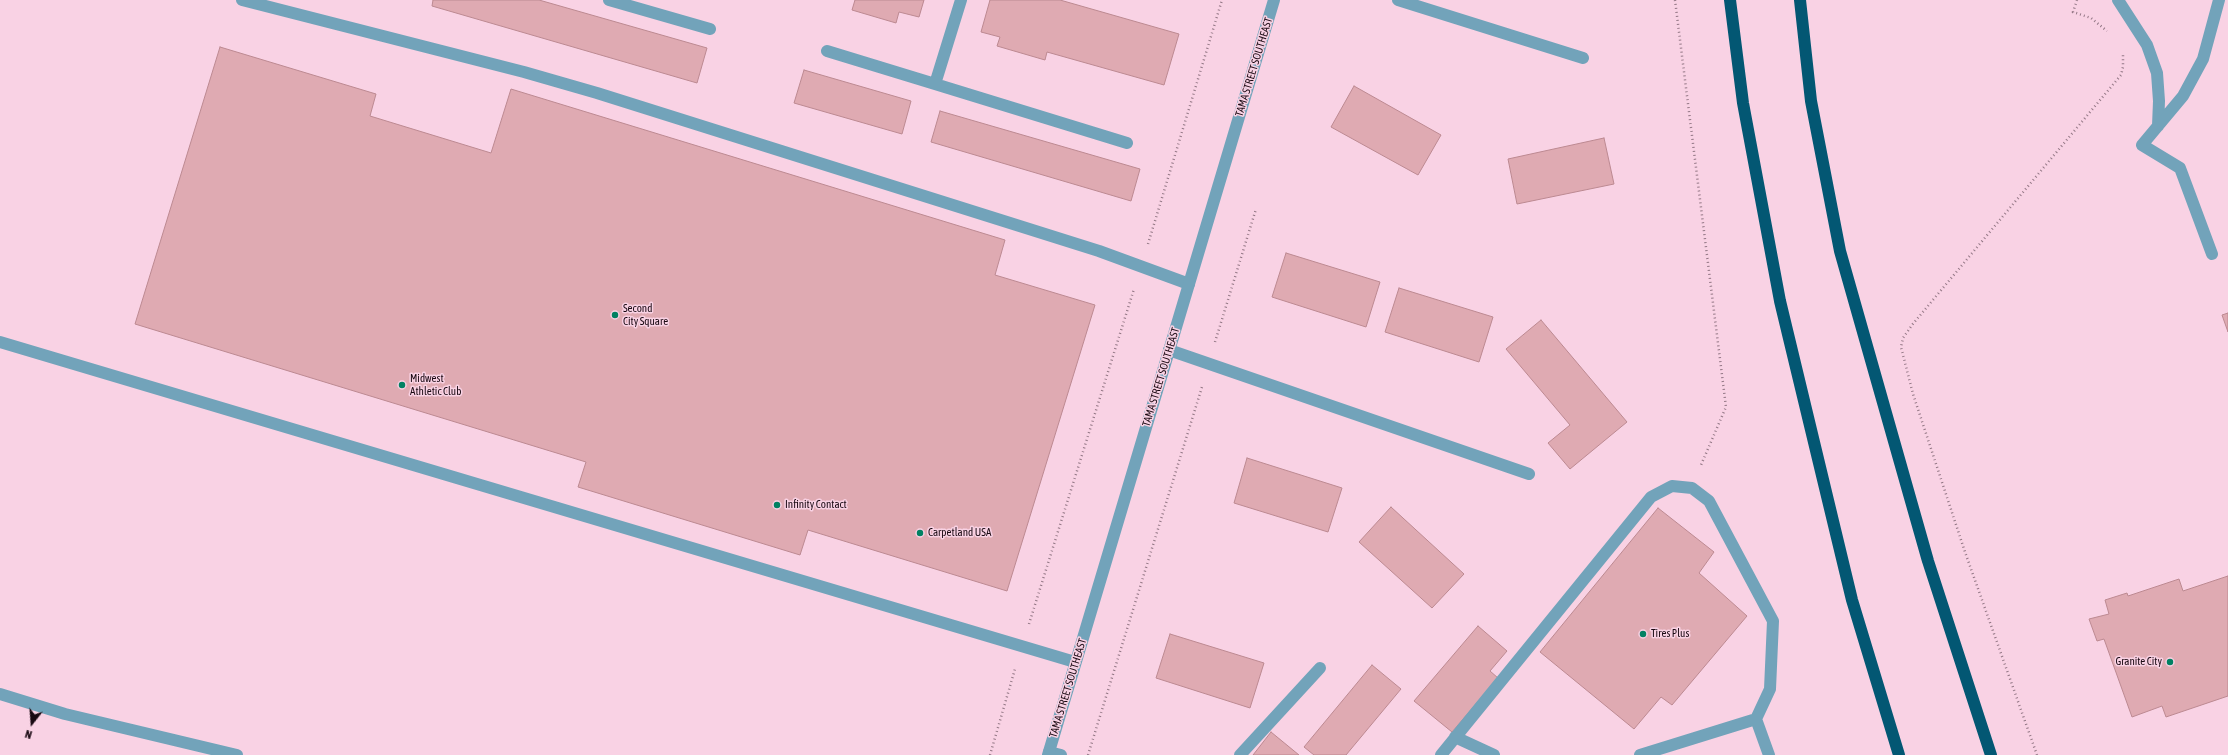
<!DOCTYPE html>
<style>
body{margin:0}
#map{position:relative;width:2228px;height:755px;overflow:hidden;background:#f9d2e4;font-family:"Asap Condensed",sans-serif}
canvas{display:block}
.north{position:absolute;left:12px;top:703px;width:40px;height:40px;-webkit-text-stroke:3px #f9d2e4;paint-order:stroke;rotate:197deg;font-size:11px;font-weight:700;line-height:16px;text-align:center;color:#180811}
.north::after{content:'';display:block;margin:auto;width:14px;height:18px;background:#180811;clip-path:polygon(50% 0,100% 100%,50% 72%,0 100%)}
</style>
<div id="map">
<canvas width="2228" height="755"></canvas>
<div class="north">N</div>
</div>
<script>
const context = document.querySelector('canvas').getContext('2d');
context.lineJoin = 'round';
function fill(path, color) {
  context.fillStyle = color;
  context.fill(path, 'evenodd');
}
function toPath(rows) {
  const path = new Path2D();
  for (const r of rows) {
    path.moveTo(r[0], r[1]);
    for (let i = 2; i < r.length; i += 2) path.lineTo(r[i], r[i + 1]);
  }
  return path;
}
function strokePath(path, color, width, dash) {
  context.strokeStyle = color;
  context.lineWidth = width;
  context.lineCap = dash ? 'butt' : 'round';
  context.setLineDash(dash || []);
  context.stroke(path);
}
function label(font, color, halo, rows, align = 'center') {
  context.font = font + ' "Asap Condensed",sans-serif';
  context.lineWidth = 3;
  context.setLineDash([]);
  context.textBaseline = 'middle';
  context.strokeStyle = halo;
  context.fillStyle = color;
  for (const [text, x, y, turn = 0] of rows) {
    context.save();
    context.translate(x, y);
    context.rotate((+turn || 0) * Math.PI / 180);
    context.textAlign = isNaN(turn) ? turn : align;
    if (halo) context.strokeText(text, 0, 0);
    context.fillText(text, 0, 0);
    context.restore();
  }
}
const building = toPath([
 [433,0,539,0,707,48,697,83,432,6,433,0],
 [855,0,924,0,919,17,899,12,896,23,852,10,855,0],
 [990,0,1060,0,1179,34,1164,85,1047,52,1045,60,997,46,1000,37,981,32,990,0],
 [220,47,376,94,370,116,491,153,511,89,1005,240,995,275,1095,305,1007,591,808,530,800,555,578,487,586,462,135,324,220,47],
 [804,70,911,101,902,134,794,103,804,70],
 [1354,86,1441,135,1418,175,1331,127,1354,86],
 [940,111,1140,169,1131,201,931,142,940,111],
 [1604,138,1614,184,1517,204,1508,159,1604,138],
 [1286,253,1380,282,1366,327,1272,297,1286,253],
 [1399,288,1493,317,1479,362,1385,332,1399,288],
 [2228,313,2228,332,2222,315,2228,313],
 [1541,320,1627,422,1570,469,1548,443,1570,425,1506,349,1541,320],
 [1247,458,1342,488,1328,532,1234,503,1247,458],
 [1391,507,1464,574,1432,608,1359,542,1391,507],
 [1658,508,1714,552,1699,573,1747,616,1672,705,1661,697,1634,729,1540,652,1658,508],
 [2228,576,2228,696,2166,717,2162,706,2132,717,2104,639,2097,641,2089,619,2109,614,2105,600,2127,593,2128,596,2179,579,2183,591,2228,576],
 [1478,626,1507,651,1490,671,1498,678,1452,732,1414,701,1478,626],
 [1170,634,1264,663,1250,708,1156,678,1170,634],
 [1372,665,1401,689,1346,755,1314,755,1304,747,1372,665],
 [1271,732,1299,755,1253,755,1271,732]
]);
const path = toPath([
 [1675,0,1726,407,1701,465],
 [2077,0,2073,12,2091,18,2107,31],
 [1148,244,1222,0],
 [1215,342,1256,209],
 [1029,624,1134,289],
 [990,755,1015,669],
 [1088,755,1202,387],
 [2037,755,1965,552,1913,394,1901,347,1903,338,1912,325,2121,75,2123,67,2123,55]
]);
const lane = toPath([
 [242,0,524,72,597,93,1099,251,1189,284],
 [609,0,710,29],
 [961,0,935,84,1127,143],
 [1398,0,1583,58],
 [2118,0,2147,45,2157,73,2159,101,2158,126],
 [827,51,935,84],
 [2212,254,2180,168,2142,145,2183,96,2203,59,2219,0],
 [0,342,1075,662],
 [1169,350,1529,474],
 [0,694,65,714,237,755],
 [1756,719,1769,755],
 [1455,737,1494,755],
 [1049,752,1061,755],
 [1240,755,1320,668],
 [1441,755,1651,497,1672,486,1692,488,1709,501,1773,621,1770,689,1756,719,1640,755]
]);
const street = toPath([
 [1048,755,1274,0]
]);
const highway = toPath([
 [1730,0,1743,103,1780,301,1852,600,1899,755],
 [1800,0,1811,101,1840,251,1928,561,1991,755]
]);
const markers = [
 [615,315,4,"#008162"],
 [402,385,4,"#008162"],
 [777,505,4,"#008162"],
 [920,533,4,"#008162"],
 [1643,634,4,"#008162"],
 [2170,662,4,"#008162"]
];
const streetNames = [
 ["TAMA STREET SOUTHEAST",1254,67,-73],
 ["TAMA STREET SOUTHEAST",1161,377,-73],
 ["TAMA STREET SOUTHEAST",1068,688,-73]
];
const poiNames = [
 ["Second",623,309],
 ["City Square",623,322],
 ["Midwest",410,379],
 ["Athletic Club",410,392],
 ["Infinity Contact",785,505],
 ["Carpetland USA",928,533],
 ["Tires Plus",1651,634],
 ["Granite City",2162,662,"right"]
];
fill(building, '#dfaab2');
strokePath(building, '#bc8991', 1);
strokePath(path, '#947886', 2.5, [1, 3]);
strokePath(lane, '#72a3ba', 12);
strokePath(street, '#72a3ba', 12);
strokePath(highway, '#035773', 12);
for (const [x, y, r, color] of markers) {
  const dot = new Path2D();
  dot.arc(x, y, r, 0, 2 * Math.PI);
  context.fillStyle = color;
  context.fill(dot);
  strokePath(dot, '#f9d2e4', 1.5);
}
label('11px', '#180811', '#f9d2e4', streetNames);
label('11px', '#180811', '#f9d2e4', poiNames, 'left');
</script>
